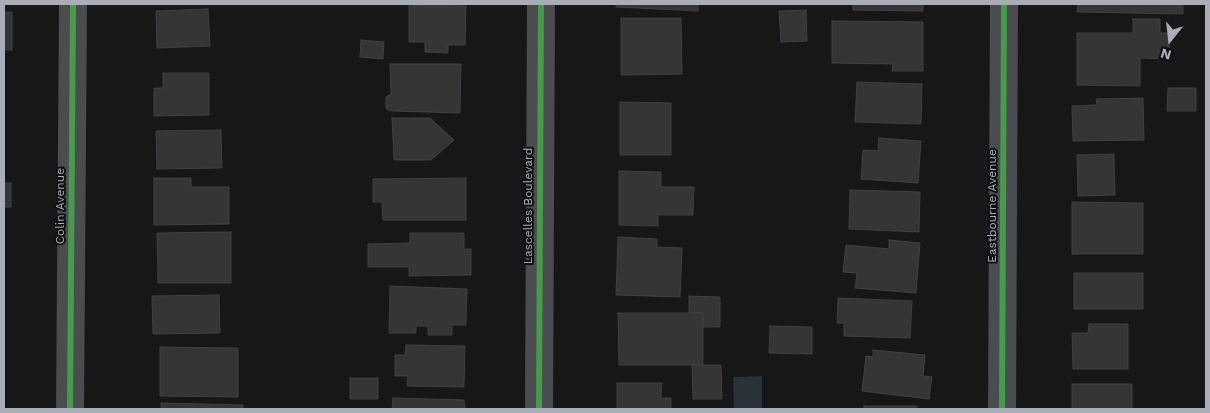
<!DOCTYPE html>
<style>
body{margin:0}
#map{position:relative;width:1210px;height:413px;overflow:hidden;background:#171717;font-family:"Work Sans",sans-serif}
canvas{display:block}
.frame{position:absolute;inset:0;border:5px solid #a8adb8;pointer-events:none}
.north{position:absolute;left:1145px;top:15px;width:50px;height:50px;-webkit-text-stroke:4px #111113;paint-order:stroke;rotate:196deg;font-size:14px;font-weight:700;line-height:20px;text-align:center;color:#a8adb8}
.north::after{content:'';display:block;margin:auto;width:18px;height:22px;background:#a8adb8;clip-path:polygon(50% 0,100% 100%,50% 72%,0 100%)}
</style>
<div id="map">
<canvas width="1210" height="413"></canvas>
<div class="frame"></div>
<div class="north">N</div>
</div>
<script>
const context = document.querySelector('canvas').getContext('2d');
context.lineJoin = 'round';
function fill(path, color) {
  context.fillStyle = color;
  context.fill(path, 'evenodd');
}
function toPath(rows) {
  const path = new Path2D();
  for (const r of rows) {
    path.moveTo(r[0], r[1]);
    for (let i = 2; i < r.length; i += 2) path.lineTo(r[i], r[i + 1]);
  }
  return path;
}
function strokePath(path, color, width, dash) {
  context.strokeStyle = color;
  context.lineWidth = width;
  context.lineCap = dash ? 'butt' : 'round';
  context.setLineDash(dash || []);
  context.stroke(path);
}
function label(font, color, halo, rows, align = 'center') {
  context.font = font + ' "Work Sans",sans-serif';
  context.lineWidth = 4;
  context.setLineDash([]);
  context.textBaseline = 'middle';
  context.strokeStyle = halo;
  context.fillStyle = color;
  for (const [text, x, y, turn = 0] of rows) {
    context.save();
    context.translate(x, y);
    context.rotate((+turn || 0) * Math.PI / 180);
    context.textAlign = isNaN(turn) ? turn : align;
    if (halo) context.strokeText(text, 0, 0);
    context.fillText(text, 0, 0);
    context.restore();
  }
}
const water = toPath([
 [762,376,762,409,734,409,733,377]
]);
const building = toPath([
 [616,4,698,4,698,11,616,7,616,4],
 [853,4,923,4,923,11,853,10,853,4],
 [1078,4,1183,4,1183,14,1077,12,1078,4],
 [409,5,466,6,465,45,448,45,448,53,425,52,425,42,409,42,409,5],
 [208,9,210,46,157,48,156,11,208,9],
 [806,10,807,41,781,42,779,11,806,10],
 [4,12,12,12,12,50,4,50,4,12],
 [621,18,681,18,682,74,621,75,621,18],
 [1133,19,1160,19,1160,33,1170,33,1169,59,1140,58,1140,86,1077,85,1077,33,1133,33,1133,19],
 [832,21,923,22,923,71,892,71,893,64,832,63,832,21],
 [361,40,384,42,383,59,360,57,361,40],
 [390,64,461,64,460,113,392,111,386,109,386,97,391,94,390,64],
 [163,73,209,73,209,115,154,116,154,88,163,88,163,73],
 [857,82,922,84,921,124,855,122,857,82],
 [1168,88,1196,88,1196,111,1167,111,1168,88],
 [1143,98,1144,140,1073,141,1072,106,1097,105,1096,99,1143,98],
 [620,102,671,103,671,155,620,155,620,102],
 [392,118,430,118,454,140,431,160,394,160,392,118],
 [221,130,222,168,157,169,156,131,221,130],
 [879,138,921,141,918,183,861,179,863,150,878,151,879,138],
 [1114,154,1115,195,1078,196,1077,155,1114,154],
 [619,171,661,172,661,187,694,187,693,215,658,215,658,226,619,225,619,171],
 [154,178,191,178,191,187,229,187,229,224,154,225,154,178],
 [466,178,466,220,383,220,382,202,373,202,373,179,466,178],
 [4,183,11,183,11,207,4,207,4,183],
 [850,190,920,192,919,232,849,229,850,190],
 [1072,202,1143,203,1143,254,1072,254,1072,202],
 [231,232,231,283,158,283,157,233,231,232],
 [410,233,464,233,464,249,471,249,471,275,409,276,409,267,368,267,368,244,410,243,410,233],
 [618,237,657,239,657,247,682,248,680,297,616,295,618,237],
 [889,240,920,243,916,293,855,288,857,273,843,272,846,245,889,249,889,240],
 [1074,273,1143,273,1143,309,1074,309,1074,273],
 [390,286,467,289,466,325,452,325,452,335,428,335,428,326,416,326,416,333,389,333,390,286],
 [219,295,220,333,153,334,152,296,219,295],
 [689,296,720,297,720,327,702,327,703,313,689,313,689,296],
 [838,298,912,301,910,338,844,336,844,323,837,323,838,298],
 [618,313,703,313,703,365,619,365,618,313],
 [1089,324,1128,324,1128,369,1073,369,1072,333,1088,333,1089,324],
 [770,326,812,327,812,354,769,353,770,326],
 [406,345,465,346,464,387,407,386,408,376,395,376,395,355,405,355,406,345],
 [160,347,238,348,238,397,160,396,160,347],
 [873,350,925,355,923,376,932,377,929,399,862,391,866,356,873,357,873,350],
 [692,365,721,365,722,399,693,399,692,365],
 [350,378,378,378,378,399,350,399,350,378],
 [617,383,662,383,661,398,671,398,671,409,617,409,617,383],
 [1072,384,1132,384,1132,409,1072,409,1072,384],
 [393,398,464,400,465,409,392,409,393,398],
 [161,403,243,405,243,409,161,409,161,403],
 [864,406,917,406,917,409,864,409,864,406]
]);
const minor = toPath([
 [70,409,73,4],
 [539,409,541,4],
 [1002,409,1004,4]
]);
const cycleway = toPath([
 [70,409,73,4],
 [539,409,541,4],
 [1002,409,1004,4]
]);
const streetNames = [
 ["Colin Avenue",60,206,-90],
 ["Lascelles Boulevard",528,206,-90],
 ["Eastbourne Avenue",992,206,-90]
];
fill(water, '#2a3239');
fill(building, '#353536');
strokePath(building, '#3f4043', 1);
strokePath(minor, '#4b4c50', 28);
strokePath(cycleway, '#469c4c', 6);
label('12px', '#a8adb8', '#111113', streetNames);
</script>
